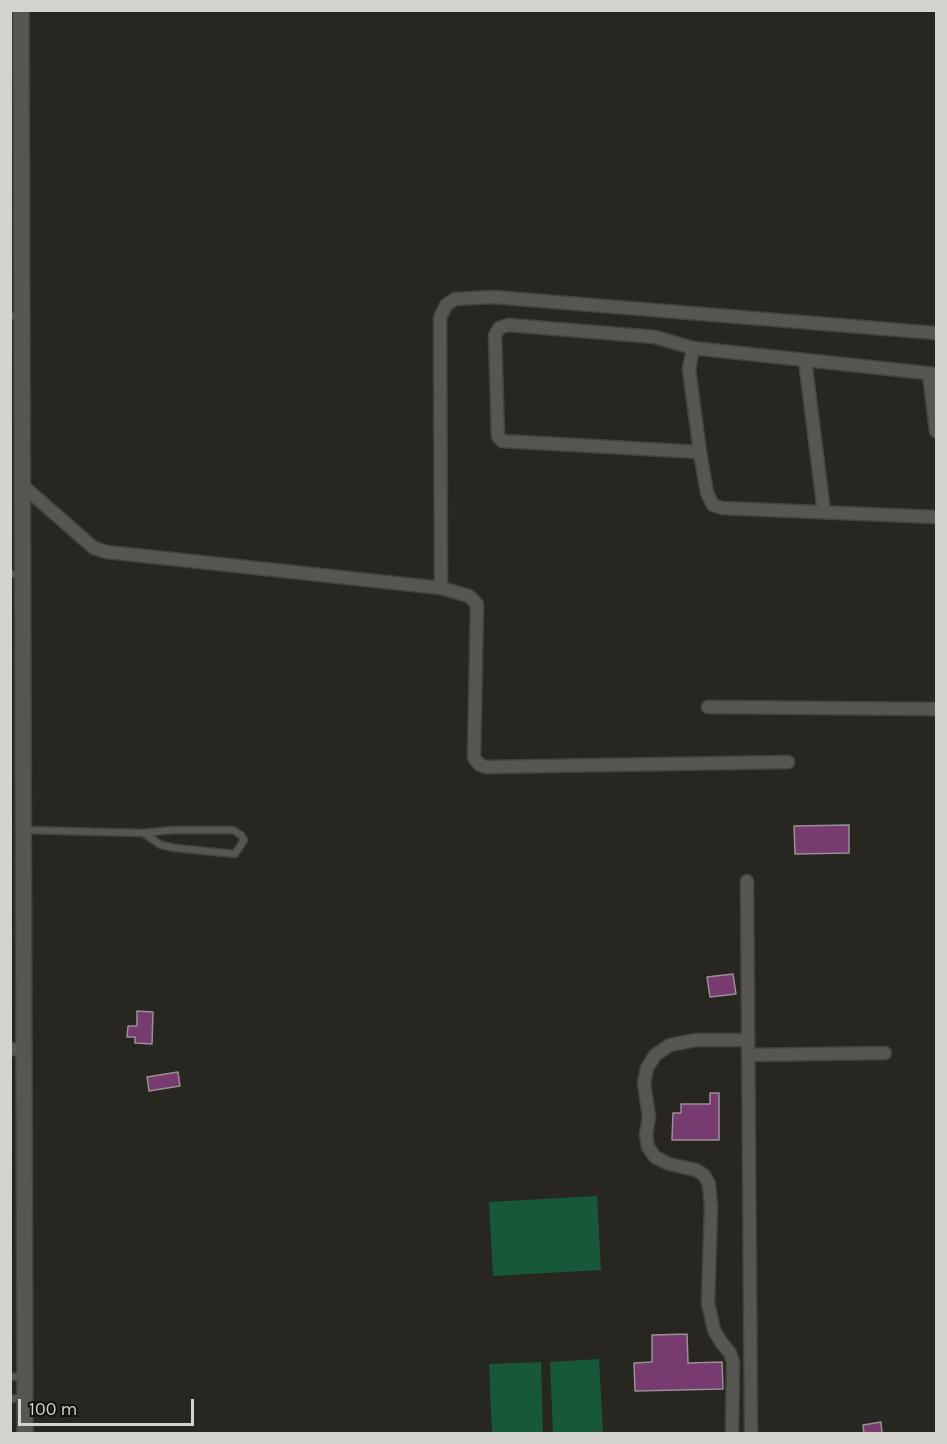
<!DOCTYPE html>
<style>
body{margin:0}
#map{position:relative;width:947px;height:1444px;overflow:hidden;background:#272621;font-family:Karla,sans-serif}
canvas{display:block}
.frame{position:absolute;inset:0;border:12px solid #d4d3d0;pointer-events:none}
.scale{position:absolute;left:18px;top:1399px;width:176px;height:27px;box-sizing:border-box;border:3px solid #d4d3d0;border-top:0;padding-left:8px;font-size:18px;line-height:21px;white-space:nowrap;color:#d4d3d0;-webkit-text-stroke:4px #0f0f0c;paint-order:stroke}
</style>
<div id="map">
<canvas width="947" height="1444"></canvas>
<div class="frame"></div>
<div class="scale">100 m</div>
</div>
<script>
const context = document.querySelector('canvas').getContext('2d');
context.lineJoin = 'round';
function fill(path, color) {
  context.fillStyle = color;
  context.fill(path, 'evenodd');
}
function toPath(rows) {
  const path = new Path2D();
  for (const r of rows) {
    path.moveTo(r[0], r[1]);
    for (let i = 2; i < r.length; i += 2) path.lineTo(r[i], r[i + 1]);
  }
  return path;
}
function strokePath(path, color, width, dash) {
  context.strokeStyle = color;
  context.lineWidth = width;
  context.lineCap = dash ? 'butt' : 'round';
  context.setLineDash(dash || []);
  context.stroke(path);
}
const green = toPath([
 [597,1196,601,1270,493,1276,489,1202],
 [599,1359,603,1433,553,1433,550,1362],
 [541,1362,543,1433,492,1433,489,1364]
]);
const building = toPath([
 [849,825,849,853,795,854,794,826,849,825],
 [733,974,736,994,710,997,707,977,733,974],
 [137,1011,153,1012,152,1044,135,1043,135,1037,127,1037,128,1026,137,1026,137,1011],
 [178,1072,180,1086,149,1091,147,1077,178,1072],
 [710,1093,719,1093,719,1140,672,1140,673,1113,681,1113,681,1104,710,1104,710,1093],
 [687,1334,688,1363,722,1362,723,1389,635,1391,634,1363,652,1362,652,1335,687,1334],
 [881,1422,882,1434,864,1434,863,1425,881,1422]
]);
const lane = toPath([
 [10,317,22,315],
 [10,574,23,574],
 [24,830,143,833,161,845,175,848,235,854,244,840,241,835,233,830,173,830,143,833],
 [10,1377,24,1376],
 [10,1399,24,1397]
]);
const street = toPath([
 [693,348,689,369,700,452,707,493,713,505,722,508,936,517],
 [805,360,824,512],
 [929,374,936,431],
 [700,452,502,441,498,436,495,336,499,328,508,325,655,337,693,348,936,374],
 [23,486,94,548,107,552,441,588,469,596,477,604,474,758,480,765,486,767,788,762],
 [441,588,440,318,446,305,455,299,493,297,936,333],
 [708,707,936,709],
 [747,881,751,1434],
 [10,1049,24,1050],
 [748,1055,885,1053],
 [732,1434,733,1362,730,1353,721,1342,714,1330,708,1303,711,1207,709,1184,704,1175,696,1170,669,1164,655,1157,648,1147,646,1135,649,1117,644,1083,647,1068,655,1055,670,1045,696,1040,748,1040]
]);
const secondary = toPath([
 [21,10,25,1434]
]);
fill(green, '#17583a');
fill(building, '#773b70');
strokePath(building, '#979196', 1.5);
strokePath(lane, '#43423d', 9);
strokePath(street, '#43423d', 15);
strokePath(secondary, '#43423d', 18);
strokePath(lane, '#575650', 6);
strokePath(street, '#575650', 12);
strokePath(secondary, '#575650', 15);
</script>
